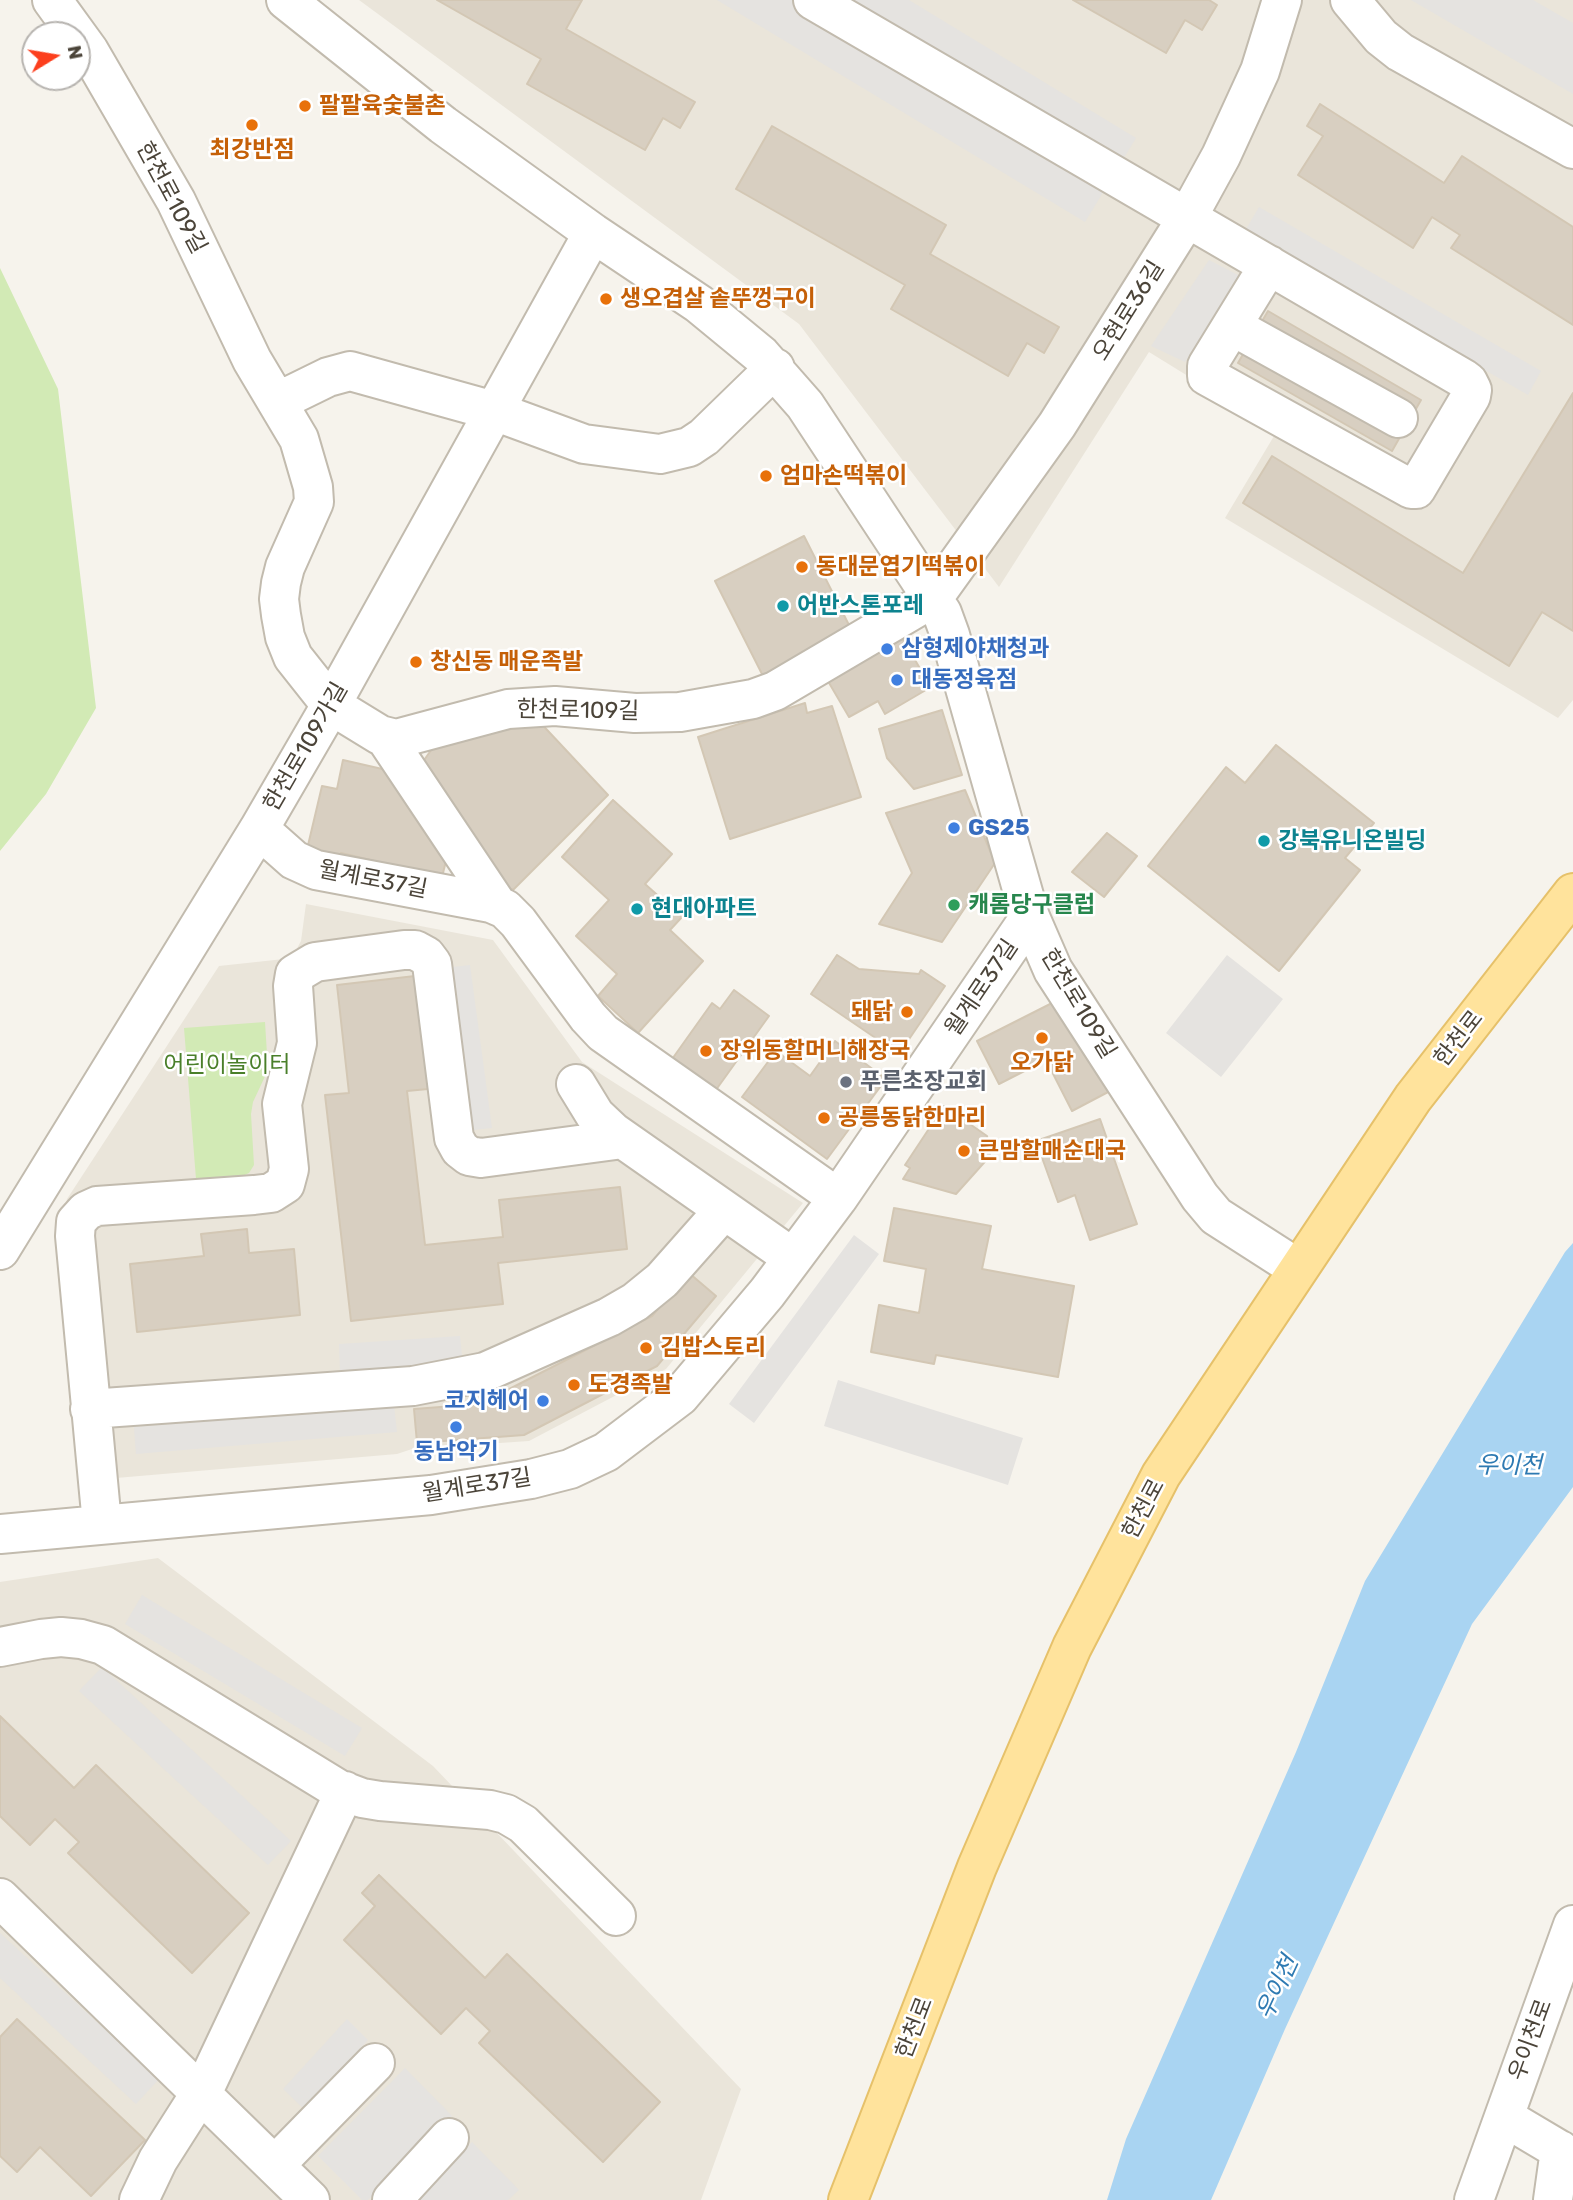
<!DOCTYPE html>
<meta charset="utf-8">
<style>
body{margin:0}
#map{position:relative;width:1573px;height:2200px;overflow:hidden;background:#f6f3ec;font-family:Rubik,sans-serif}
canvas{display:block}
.north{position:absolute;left:21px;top:21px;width:70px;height:70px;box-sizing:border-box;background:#fff;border:2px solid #b7b4b0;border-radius:50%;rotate:79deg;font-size:19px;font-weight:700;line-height:28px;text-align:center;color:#4b4439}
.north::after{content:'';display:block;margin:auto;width:24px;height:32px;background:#fc3f1d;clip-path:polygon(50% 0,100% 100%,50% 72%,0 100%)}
</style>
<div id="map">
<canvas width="1573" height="2200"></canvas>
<div class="north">N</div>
</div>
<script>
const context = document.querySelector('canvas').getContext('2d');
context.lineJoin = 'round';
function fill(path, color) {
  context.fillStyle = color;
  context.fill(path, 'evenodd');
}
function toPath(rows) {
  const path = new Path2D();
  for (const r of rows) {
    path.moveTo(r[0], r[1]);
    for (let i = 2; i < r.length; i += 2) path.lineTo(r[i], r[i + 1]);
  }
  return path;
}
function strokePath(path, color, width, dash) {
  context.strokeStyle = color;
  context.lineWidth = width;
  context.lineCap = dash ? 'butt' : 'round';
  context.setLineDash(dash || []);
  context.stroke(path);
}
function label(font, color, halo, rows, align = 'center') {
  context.font = font + ' Rubik,"Noto Sans KR",sans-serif';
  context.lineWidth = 5;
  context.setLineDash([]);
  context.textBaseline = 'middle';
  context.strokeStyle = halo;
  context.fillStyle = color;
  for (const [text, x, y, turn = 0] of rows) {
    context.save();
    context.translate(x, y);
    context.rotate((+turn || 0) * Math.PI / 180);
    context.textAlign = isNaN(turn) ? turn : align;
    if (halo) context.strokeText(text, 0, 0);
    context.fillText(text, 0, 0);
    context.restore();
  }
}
const residential = toPath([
 [359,0,1573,0,1573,700,1558,718,1225,518,1277,431,1149,352,999,587,799,324],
 [306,904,493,940,582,1062,803,1203,666,1369,529,1441,412,1449,397,1454,81,1481,60,1225,67,1199,219,966,284,959,294,954,301,941],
 [158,1558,433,1766,741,2089,701,2200,0,2200,0,1582]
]);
const green = toPath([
 [0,268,58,389,96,708,46,794,0,851],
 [265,1022,268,1070,253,1102,251,1114,254,1165,249,1173,240,1177,196,1179,184,1028]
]);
const parking = toPath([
 [717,0,909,0,1136,138,1085,222],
 [1411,0,1533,0,1573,23,1573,94],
 [1259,207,1541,371,1528,395,1245,231],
 [1209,260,1240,276,1185,362,1151,346],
 [1227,955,1283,999,1221,1077,1166,1033],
 [470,965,492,1128,465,1131,444,968],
 [854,1235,879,1254,754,1423,729,1404],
 [460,1336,463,1366,340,1373,339,1344],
 [838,1380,1023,1438,1008,1485,824,1426],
 [394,1405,397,1432,136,1454,134,1427],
 [142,1595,362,1728,345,1756,125,1624],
 [102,1667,291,1841,268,1865,79,1691],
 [0,1933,159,2079,136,2104,0,1978],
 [347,2019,368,2040,304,2109,283,2089],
 [405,2068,452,2116,368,2200,362,2200,318,2156],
 [472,2142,519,2190,508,2200,414,2200]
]);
const water = toPath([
 [1573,1243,1573,1487,1472,1624,1285,2029,1211,2200,1107,2200,1126,2139,1296,1752,1365,1581,1565,1252]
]);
const building = toPath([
 [437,0,582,0,566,29,695,102,680,128,663,118,645,150,527,84,541,59,437,0],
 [1073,0,1209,0,1217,5,1202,30,1185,20,1166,53,1073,0],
 [1320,104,1444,183,1462,156,1573,227,1573,325,1451,248,1460,235,1432,217,1413,248,1298,175,1323,136,1307,126,1320,104],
 [772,126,946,225,930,254,1059,327,1044,353,1027,343,1008,376,891,309,905,285,736,189,772,126],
 [1268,311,1421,400,1392,451,1238,363,1268,311],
 [1573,393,1573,631,1542,612,1509,666,1243,503,1272,456,1463,573,1573,393],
 [804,536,852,631,763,676,715,581,804,536],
 [899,633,931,687,885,714,878,701,849,717,825,676,899,633],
 [805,703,807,713,832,706,861,797,730,839,698,737,805,703],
 [942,710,962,775,914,789,887,758,879,729,942,710],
 [535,717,608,795,514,889,502,890,420,766,436,743,535,717],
 [1276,745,1374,823,1345,858,1360,870,1279,971,1148,866,1226,767,1245,783,1276,745],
 [343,760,391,771,447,857,442,877,341,853,338,866,305,858,322,786,337,789,343,760],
 [965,790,995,863,942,942,879,924,912,873,886,813,965,790],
 [613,800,672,854,645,884,682,917,670,930,703,961,638,1033,598,996,617,974,576,936,609,900,562,857,613,800],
 [1107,833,1137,856,1104,897,1072,872,1107,833],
 [837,955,859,969,919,974,921,970,945,986,899,1054,811,994,837,955],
 [415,976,428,1089,407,1091,425,1245,503,1237,499,1200,620,1187,627,1249,498,1263,503,1304,351,1321,325,1095,349,1093,337,985,415,976],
 [734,990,769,1016,713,1094,670,1062,712,1003,720,1009,734,990],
 [1062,998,1110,1091,1072,1111,1046,1060,999,1084,977,1041,1062,998],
 [835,1041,886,1079,827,1159,742,1097,776,1051,810,1076,835,1041],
 [944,1106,987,1136,990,1156,956,1194,903,1179,910,1168,905,1165,944,1106],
 [1100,1119,1137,1224,1090,1240,1075,1195,1058,1202,1036,1141,1100,1119],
 [894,1208,991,1226,982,1269,1074,1286,1058,1377,936,1355,934,1364,871,1352,879,1305,919,1313,926,1269,884,1261,894,1208],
 [247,1229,249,1253,294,1249,300,1315,137,1332,130,1264,204,1256,201,1234,247,1229],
 [689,1273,716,1296,657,1366,524,1435,417,1443,414,1409,480,1404,652,1316,689,1273],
 [0,1716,74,1788,96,1765,249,1913,192,1973,68,1853,79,1842,55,1819,30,1845,0,1816,0,1716],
 [379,1875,485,1978,507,1954,660,2102,603,2162,479,2043,490,2031,466,2008,441,2034,344,1940,375,1906,362,1893,379,1875],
 [17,2019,145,2140,91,2196,40,2147,17,2172,0,2156,0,2037,17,2019]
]);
const minor = toPath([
 [52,0,89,51,176,201,252,360,299,439,313,487,314,502,285,567,281,583,279,599,281,615,285,637,293,657,331,705,380,735,396,739,508,709,555,706,635,713,680,712,753,699,775,691,933,598,1057,425,1187,218,1221,156,1260,71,1282,0],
 [286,0,443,125,593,233,699,304,761,355,805,405,942,613,950,635,1030,917,1053,970,1200,1197,1216,1216,1297,1268],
 [813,0,1464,379,1468,382,1472,390,1471,396,1416,489,1411,489,1207,376,1207,366,1269,265],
 [1350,0,1381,37,1400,52,1573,149],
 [1232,326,1398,418],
 [277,402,328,377,350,371,494,411,584,444,660,454,689,447,704,437,775,368],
 [385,737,498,906],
 [259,829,294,860,316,870,491,903,505,909,518,922,588,1017,603,1033,838,1198],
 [576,1084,595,1115,613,1132,793,1258],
 [0,1250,259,829,331,705,593,233],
 [90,1409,413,1386,485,1372,609,1317,635,1302,662,1280,724,1210],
 [102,1524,75,1236,76,1222,86,1211,97,1206,254,1195,271,1193,285,1184,289,1169,282,1104,297,1043,293,986,295,974,315,962,404,950,415,950,426,956,432,964,454,1138,460,1149,469,1156,481,1158,623,1139],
 [0,1534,431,1495,531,1479,570,1469,606,1452,680,1396,767,1293,838,1198,1030,917],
 [0,1647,41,1639,61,1637,81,1639,103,1645,338,1789,362,1798,380,1801,490,1810,506,1814,523,1824,616,1916],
 [0,1898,310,2200],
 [1504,2117,1573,2158],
 [275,2165,375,2063],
 [139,2200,158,2160,207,2083,345,1791],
 [392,2200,449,2138],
 [1474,2200,1573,1925],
 [1553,2200,1560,2150]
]);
const major = toPath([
 [848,2200,977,1867,1072,1647,1161,1475,1413,1098,1573,893]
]);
const markers = [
 [305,106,7,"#e8710a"],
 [252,125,7,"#e8710a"],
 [606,299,7,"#e8710a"],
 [766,476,7,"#e8710a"],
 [802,567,7,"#e8710a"],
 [783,606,7,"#0f9aa8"],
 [887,649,7,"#3f7fe0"],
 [416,662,7,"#e8710a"],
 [897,680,7,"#3f7fe0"],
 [954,828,7,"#3f7fe0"],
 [1264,841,7,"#0f9aa8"],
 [954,905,7,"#2e9e5b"],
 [637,909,7,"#0f9aa8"],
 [907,1012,7,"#e8710a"],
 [1042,1038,7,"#e8710a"],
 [706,1051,7,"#e8710a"],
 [846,1082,7,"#6b7280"],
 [824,1118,7,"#e8710a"],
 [964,1151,7,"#e8710a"],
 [646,1348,7,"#e8710a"],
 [574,1385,7,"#e8710a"],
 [543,1401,7,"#3f7fe0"],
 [456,1427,7,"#3f7fe0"]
];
const foodNames = [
 ["팔팔육숯불촌",319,106],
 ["최강반점",252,150,"center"],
 ["생오겹살 솥뚜껑구이",620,299],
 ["엄마손떡볶이",780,476],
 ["동대문엽기떡볶이",816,567],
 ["창신동 매운족발",430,662],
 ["돼닭",893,1012,"right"],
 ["장위동할머니해장국",720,1051],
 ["오가닭",1042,1063,"center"],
 ["공릉동닭한마리",838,1118],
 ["큰맘할매순대국",978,1151],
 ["김밥스토리",660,1348],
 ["도경족발",588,1385]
];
const streetNames = [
 ["한천로109길",171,198,62],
 ["오현로36길",1129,311,-58],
 ["한천로109길",578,711,1],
 ["한천로109가길",306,747,-60],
 ["월계로37길",373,880,11],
 ["월계로37길",982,988,-56],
 ["한천로109길",1078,1004,59],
 ["한천로",1459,1039,-52],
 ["월계로37길",477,1486,-9],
 ["한천로",1144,1509,-62],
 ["한천로",915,2028,-69],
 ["우이천로",1531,2040,-70]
];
const cultureNames = [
 ["어반스톤포레",797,606],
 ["강북유니온빌딩",1278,841],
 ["현대아파트",651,909]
];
const shopNames = [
 ["삼형제야채청과",901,649],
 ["대동정육점",911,680],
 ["GS25",968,828],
 ["코지헤어",529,1401,"right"],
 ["동남악기",456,1452,"center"]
];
const leisureNames = [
 ["캐롬당구클럽",968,905]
];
const parkNames = [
 ["어린이놀이터",227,1065]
];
const worshipNames = [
 ["푸른초장교회",860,1082]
];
const waterNames = [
 ["우이천",1509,1466],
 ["우이천",1278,1988,-65]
];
fill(residential, '#eae5da');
fill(green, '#d2eab5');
fill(parking, '#e5e3e0');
fill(water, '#a9d4f2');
fill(building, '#d8cfc1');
strokePath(building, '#d3c7b4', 2);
strokePath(minor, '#c2bbae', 42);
strokePath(major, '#e6c16a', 42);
strokePath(minor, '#fff', 38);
strokePath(major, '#ffe39c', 38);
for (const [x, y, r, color] of markers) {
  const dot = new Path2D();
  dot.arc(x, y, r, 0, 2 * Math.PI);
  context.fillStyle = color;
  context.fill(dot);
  strokePath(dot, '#fff', 2.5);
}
label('bold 23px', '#c56008', '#fff', foodNames, 'left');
label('23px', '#4b4439', '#fff', streetNames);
label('bold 23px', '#0d838f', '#fff', cultureNames, 'left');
label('bold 23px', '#366cbe', '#fff', shopNames, 'left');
label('bold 23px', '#27864d', '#fff', leisureNames, 'left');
label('23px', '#4a7f2a', '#fff', parkNames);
label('bold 23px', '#5b616d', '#fff', worshipNames, 'left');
label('italic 24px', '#2e7ab2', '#fff', waterNames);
</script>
